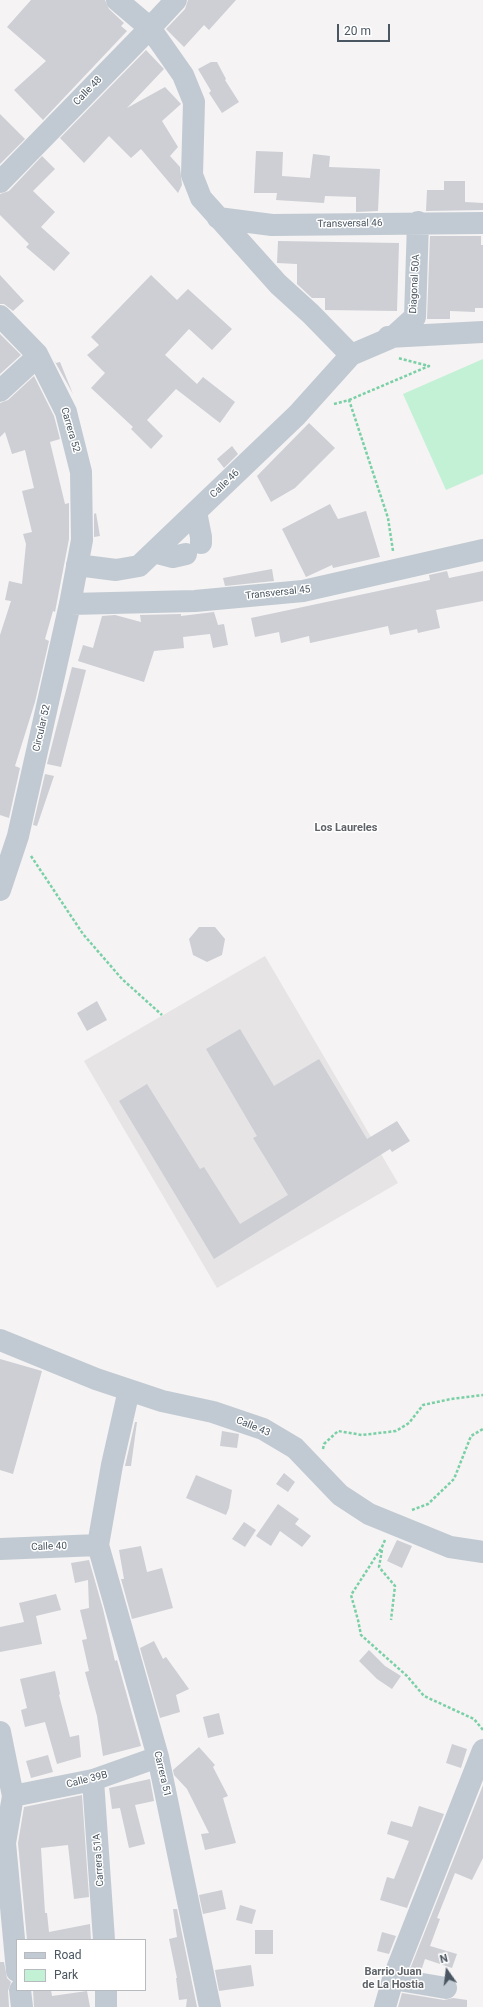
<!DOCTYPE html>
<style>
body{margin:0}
#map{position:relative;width:483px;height:2007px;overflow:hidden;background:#f5f3f3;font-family:Roboto,sans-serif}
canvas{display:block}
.legend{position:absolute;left:16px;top:1939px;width:130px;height:52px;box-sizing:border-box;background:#fff;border:1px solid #b7bbc0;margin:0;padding:5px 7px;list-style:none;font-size:12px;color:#4a5661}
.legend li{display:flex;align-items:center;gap:8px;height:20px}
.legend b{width:20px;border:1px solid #b7bbc0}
.north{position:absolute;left:427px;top:1951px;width:40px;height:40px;-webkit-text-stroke:3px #fff;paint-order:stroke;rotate:346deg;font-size:11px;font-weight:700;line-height:16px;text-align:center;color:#4a5661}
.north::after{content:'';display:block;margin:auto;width:14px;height:18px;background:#4a5661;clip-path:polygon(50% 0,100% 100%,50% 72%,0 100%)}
.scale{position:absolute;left:337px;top:24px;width:53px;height:18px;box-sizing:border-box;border:2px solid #4a5661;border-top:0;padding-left:5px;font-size:12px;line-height:14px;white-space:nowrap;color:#4a5661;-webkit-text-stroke:3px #fff;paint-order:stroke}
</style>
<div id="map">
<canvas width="483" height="2007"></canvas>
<ul class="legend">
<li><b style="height:5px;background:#c1cad2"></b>Road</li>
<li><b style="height:11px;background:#c3f1d5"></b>Park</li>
</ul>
<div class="north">N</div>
<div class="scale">20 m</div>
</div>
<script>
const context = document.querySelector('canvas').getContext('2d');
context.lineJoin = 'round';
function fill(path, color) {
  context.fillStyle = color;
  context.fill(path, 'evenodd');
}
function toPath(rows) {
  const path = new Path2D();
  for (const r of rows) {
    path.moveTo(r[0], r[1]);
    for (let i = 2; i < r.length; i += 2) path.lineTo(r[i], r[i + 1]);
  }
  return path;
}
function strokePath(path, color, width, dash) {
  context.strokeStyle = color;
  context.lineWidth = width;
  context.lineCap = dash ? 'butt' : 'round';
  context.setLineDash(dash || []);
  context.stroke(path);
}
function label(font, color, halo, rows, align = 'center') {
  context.font = font + ' Roboto,sans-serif';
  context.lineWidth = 3;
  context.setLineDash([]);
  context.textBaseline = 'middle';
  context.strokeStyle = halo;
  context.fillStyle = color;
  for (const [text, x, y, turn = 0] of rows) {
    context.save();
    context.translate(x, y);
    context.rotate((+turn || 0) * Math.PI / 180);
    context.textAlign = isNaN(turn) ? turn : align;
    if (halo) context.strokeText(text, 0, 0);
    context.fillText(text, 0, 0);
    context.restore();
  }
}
const education = toPath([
 [265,956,398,1183,217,1288,84,1061]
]);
const green = toPath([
 [483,359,483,474,446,490,403,394]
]);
const building = toPath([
 [31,0,105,0,109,9,124,23,121,26,127,31,43,120,14,90,46,61,7,27],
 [188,0,236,0,209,30,204,25,184,47,166,29,185,9],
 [146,50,164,69,127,108,165,87,181,104,162,121,178,147,170,156,180,167,182,185,178,193,141,149,131,158,109,136,84,163,60,138],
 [211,62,217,62,226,79,225,80,239,102,222,113,209,93,211,91,198,69],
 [0,114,25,139,0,164],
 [256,151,283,152,282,176,310,178,313,154,330,156,329,167,380,169,378,211,356,212,356,197,325,196,324,203,276,200,277,193,254,193],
 [42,156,55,169,33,191,55,212,41,227,70,253,54,271,26,247,29,244,0,215,0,194,9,191],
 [444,181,465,181,465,202,483,203,483,210,426,211,427,190,444,190],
 [430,236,481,236,481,245,483,245,483,308,475,308,475,312,450,311,450,319,427,319],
 [278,241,399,243,397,311,325,310,325,298,312,298,297,284,297,264,277,263],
 [0,275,24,301,13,311,4,304,0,304],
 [151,275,177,300,188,289,232,329,212,350,189,329,165,355,197,384,203,377,235,402,220,423,176,389,147,420,163,436,151,449,131,429,133,427,91,388,105,373,87,355,99,345,91,337],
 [0,334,21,355,0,374],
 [54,360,56,363,60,362,73,394],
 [34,376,54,416,60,439,50,442,65,504,69,503,69,539,55,612,53,611,45,639,49,641,35,702,15,766,20,768,9,818,0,815,0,635,11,601,5,600,9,581,22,584,26,544,23,534,32,532,22,491,34,488,25,450,12,454,5,432,0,437,0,403,8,400],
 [309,423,335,448,295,488,271,502,257,476],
 [232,446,238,454,224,468,217,459],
 [330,504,338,519,366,511,380,557,333,568,332,565,306,577,282,529],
 [96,513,100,536,94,537,94,514],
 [272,569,274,581,225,586,223,578],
 [447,571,449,578,483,571,483,601,436,610,440,628,418,633,417,629,390,635,388,626,310,643,309,636,281,643,279,632,255,637,251,618,430,580,429,575],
 [214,612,218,625,224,624,228,645,213,648,210,634,183,637,184,648,154,651,144,682,78,661,83,645,93,648,102,616,115,615,141,622,140,615,181,614,181,616],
 [72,667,86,670,61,767,47,764],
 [45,774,54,776,37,826,33,825],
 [199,927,215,927,225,939,222,955,207,962,193,955,189,939],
 [97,1001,107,1020,87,1031,77,1013],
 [240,1029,274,1086,319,1059,367,1139,397,1121,410,1141,392,1152,390,1149,214,1259,119,1101,147,1084,200,1169,204,1167,240,1224,288,1195,253,1138,257,1136,206,1049],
 [0,1359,42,1371,13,1474,0,1470],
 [135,1422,137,1422,131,1466,125,1466],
 [222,1431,239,1434,237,1448,220,1446],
 [284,1473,295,1482,288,1492,276,1484],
 [196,1475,232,1490,229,1508,226,1515,186,1498],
 [278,1504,299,1519,295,1524,311,1536,302,1547,280,1531,271,1546,256,1536],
 [244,1522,256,1530,245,1547,232,1539],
 [397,1540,412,1546,402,1568,387,1561],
 [141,1546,147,1572,162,1568,173,1608,132,1619,121,1579,124,1579,119,1550],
 [89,1560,103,1609,115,1661,117,1660,141,1746,103,1756,97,1716,85,1672,89,1671,82,1640,87,1639,80,1610,89,1608,88,1580,75,1583,71,1563],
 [56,1594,61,1610,36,1616,42,1644,0,1652,0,1627,24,1622,19,1603],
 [154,1641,163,1659,166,1657,189,1689,176,1695,180,1712,160,1718,140,1648],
 [369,1650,385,1666,401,1676,392,1689,377,1679,359,1661],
 [55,1671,60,1694,59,1695,70,1737,79,1735,81,1757,57,1764,45,1722,25,1727,21,1710,27,1708,20,1679],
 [219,1713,224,1734,208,1738,203,1717],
 [452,1744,467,1749,461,1768,446,1763],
 [199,1747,215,1765,213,1767,228,1796,223,1798,236,1843,205,1850,201,1834,209,1833,187,1789,174,1775,173,1770],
 [48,1755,53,1772,31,1778,26,1761],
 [150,1779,154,1801,135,1805,145,1844,129,1848,120,1808,112,1809,109,1788],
 [483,1785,483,1858,472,1880,455,1873,437,1918,440,1919,430,1946,457,1954,452,1968,425,1959,421,1971,410,1969],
 [82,1795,89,1897,74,1899,68,1845,41,1848,45,1913,47,1913,49,1932,90,1924,91,1940,27,1940,18,1843,24,1807],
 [419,1806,444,1814,407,1908,380,1900,387,1877,394,1879,409,1841,387,1834,391,1821,412,1827],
 [222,1890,226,1909,203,1914,199,1895],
 [240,1905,256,1910,252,1924,236,1920],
 [173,1909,177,1909,197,2007,186,2007,187,1999,179,2000,176,1978,177,1978,169,1939,177,1937],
 [255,1930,273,1930,273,1954,255,1954],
 [382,1932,396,1936,389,1954,377,1951],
 [0,1962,4,1962,7,1978,11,1982,8,1991,9,2007,0,2007],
 [251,1965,254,1986,219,1991,215,1970],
 [33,1990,51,1990,52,1996,87,1991,90,2007,34,2007],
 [402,1993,444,2000,453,1998,467,2000,467,2007,398,2007]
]);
const path = toPath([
 [349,400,429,366,398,358],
 [334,404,349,400,388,518,393,551],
 [31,856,83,934,122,979,162,1015],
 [323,1449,324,1444,338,1431,362,1435,396,1431,409,1423,423,1405,451,1399,483,1395],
 [412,1510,428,1504,454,1479,471,1436,483,1429],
 [385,1540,382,1547,351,1595,358,1620,361,1635,407,1676,424,1696,474,1719,483,1730],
 [382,1550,379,1567,395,1586,391,1620]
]);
const minor = toPath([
 [117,0,150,28,183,75,194,102,192,175,201,198,278,284,311,314,351,355],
 [0,182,150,28,176,0],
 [218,218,272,225,483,223],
 [0,316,37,354,66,412,81,472,82,540,70,604,18,836,0,890],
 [388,337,483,332],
 [0,391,38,356],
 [196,512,201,537,201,543],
 [154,552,173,557,186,554],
 [77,565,116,570,139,566,297,415,351,355,393,337,415,317,418,222],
 [70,604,195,601,303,591,483,550],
 [0,1340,96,1379,162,1401,213,1412,263,1429,295,1448,340,1495,369,1514,450,1547,483,1552],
 [129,1390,112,1465,98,1545,158,1757,210,2007],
 [0,1549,98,1545],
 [0,1732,13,1796,5,1843,17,1971],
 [93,1780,104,1940],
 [13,1796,93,1780,158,1757],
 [393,1979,446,1988],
 [20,1990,22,2007],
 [106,1990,106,2007],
 [385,2007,393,1979,483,1750]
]);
const streetNames = [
 ["Calle 48",88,91,-46],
 ["Transversal 46",350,224,-1],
 ["Diagonal 50A",415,284,-87],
 ["Carrera 52",70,430,74],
 ["Calle 46",225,484,-44],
 ["Transversal 45",278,593,-6],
 ["Circular 52",42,728,-77],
 ["Calle 43",253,1427,22],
 ["Calle 40",49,1547,-2],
 ["Carrera 51",162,1774,77],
 ["Calle 39B",87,1780,-14],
 ["Carrera 51A",99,1860,-94]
];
const neighbourhoodNames = [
 ["Los Laureles",346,828],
 ["Barrio Juan",393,1972],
 ["de La Hostia",393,1985]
];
fill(education, '#e6e4e5');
fill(green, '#c3f1d5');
fill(building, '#cdcfd5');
strokePath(path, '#7ad0a6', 2.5, [3, 2]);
strokePath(minor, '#c1cad2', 22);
label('10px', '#4a5661', '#fff', streetNames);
label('bold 11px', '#5f6368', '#fff', neighbourhoodNames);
</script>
